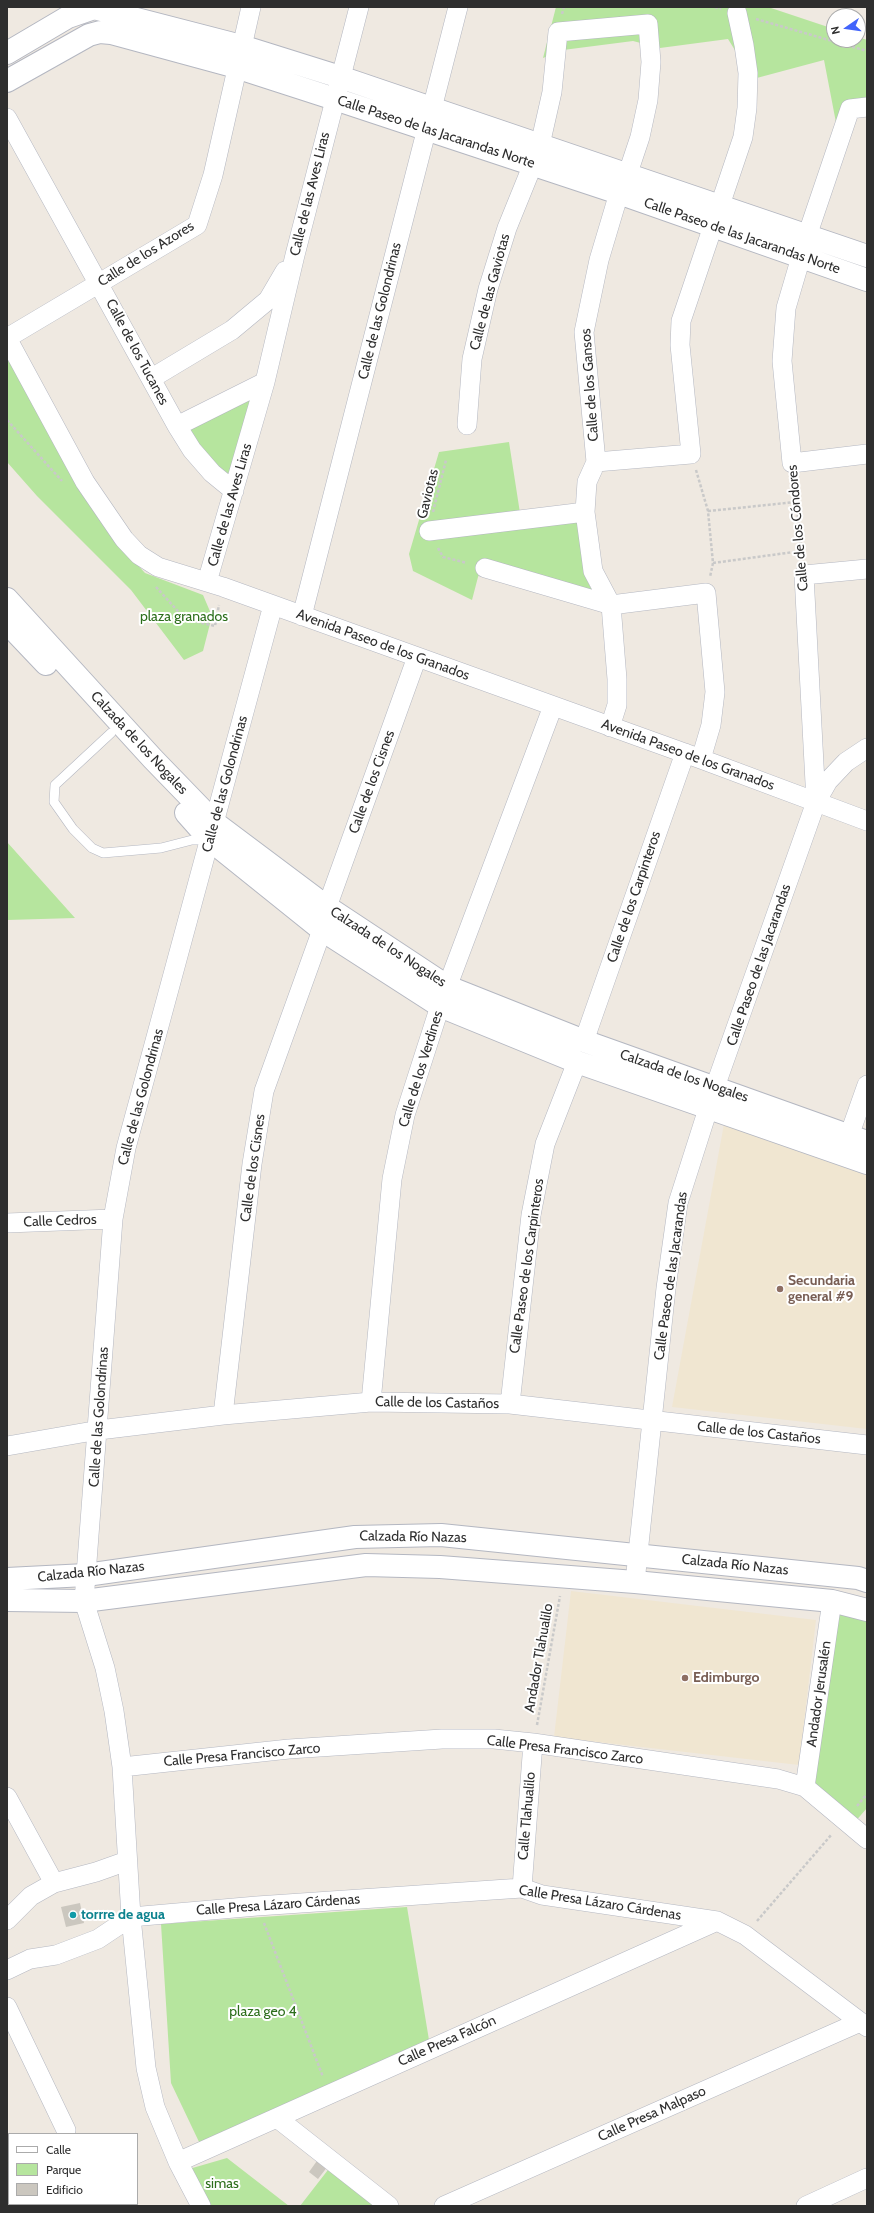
<!DOCTYPE html>
<meta charset="utf-8">
<style>
body{margin:0}
#map{position:relative;width:874px;height:2213px;overflow:hidden;background:#efe9e1;font-family:Cabin,sans-serif}
canvas{display:block}
.frame{position:absolute;inset:0;border:8px solid #2e2e2e;pointer-events:none}
.legend{position:absolute;left:8px;top:2133px;width:130px;height:72px;box-sizing:border-box;background:#fff;border:1px solid #ababab;margin:0;padding:5px 7px;list-style:none;font-size:12px;color:#2e2e2e}
.legend li{display:flex;align-items:center;gap:8px;height:20px}
.legend b{width:20px;border:1px solid #ababab}
.north{position:absolute;left:826px;top:8px;width:40px;height:40px;box-sizing:border-box;background:#fff;border:1px solid #ababab;border-radius:50%;rotate:257deg;font-size:11px;font-weight:700;line-height:16px;text-align:center;color:#2e2e2e}
.north::after{content:'';display:block;margin:auto;width:14px;height:18px;background:#4264fb;clip-path:polygon(50% 0,100% 100%,50% 72%,0 100%)}
</style>
<div id="map">
<canvas width="874" height="2213"></canvas>
<div class="frame"></div>
<ul class="legend">
<li><b style="height:5px;background:#fff"></b>Calle</li>
<li><b style="height:11px;background:#b6e59e"></b>Parque</li>
<li><b style="height:11px;background:#cbc7bf"></b>Edificio</li>
</ul>
<div class="north">N</div>
</div>
<script>
const context = document.querySelector('canvas').getContext('2d');
context.lineJoin = 'round';
function fill(path, color) {
  context.fillStyle = color;
  context.fill(path, 'evenodd');
}
function toPath(rows) {
  const path = new Path2D();
  for (const r of rows) {
    path.moveTo(r[0], r[1]);
    for (let i = 2; i < r.length; i += 2) path.lineTo(r[i], r[i + 1]);
  }
  return path;
}
function strokePath(path, color, width, dash) {
  context.strokeStyle = color;
  context.lineWidth = width;
  context.lineCap = dash ? 'butt' : 'round';
  context.setLineDash(dash || []);
  context.stroke(path);
}
function label(font, color, halo, rows, align = 'center') {
  context.font = font + ' Cabin,sans-serif';
  context.lineWidth = 4;
  context.setLineDash([]);
  context.textBaseline = 'middle';
  context.strokeStyle = halo;
  context.fillStyle = color;
  for (const [text, x, y, turn = 0] of rows) {
    context.save();
    context.translate(x, y);
    context.rotate((+turn || 0) * Math.PI / 180);
    context.textAlign = isNaN(turn) ? turn : align;
    if (halo) context.strokeText(text, 0, 0);
    context.fillText(text, 0, 0);
    context.restore();
  }
}
const education = toPath([
 [724,1124,867,1172,867,1429,672,1407],
 [571,1591,816,1620,799,1765,554,1737]
]);
const green = toPath([
 [556,7,768,7,834,29,834,40,858,40,858,37,867,40,867,112,855,114,838,133,824,60,753,79,728,39,660,48,633,41,563,50,543,58],
 [7,356,123,549,145,573,203,595,212,616,203,651,184,660,131,590,37,496,7,462],
 [258,392,233,488,182,427],
 [509,442,520,513,580,504,584,573,594,595,484,562,478,577,472,600,413,571,409,554,439,452],
 [7,842,75,918,7,920],
 [836,1608,867,1615,867,1808,854,1823,809,1785],
 [407,1907,429,2040,200,2144,171,2083,161,1924],
 [227,2158,289,2206,208,2206,189,2169],
 [331,2166,385,2206,300,2206]
]);
const building = toPath([
 [80,1903,84,1923,66,1927,61,1907],
 [319,2158,328,2166,318,2179,309,2172]
]);
const path = toPath([
 [715,7,721,9],
 [562,14,564,7],
 [756,19,867,51],
 [7,420,62,481],
 [696,470,708,511,713,563,710,577],
 [794,480,802,557],
 [708,511,796,502],
 [433,512,446,460],
 [438,548,443,557,467,563],
 [713,563,801,551],
 [156,587,185,619,215,626,219,605],
 [537,1725,560,1596],
 [857,1806,867,1794],
 [757,1921,832,1834],
 [264,1923,323,2077]
]);
const lane = toPath([
 [111,733,55,785,54,802,73,829,92,848,103,853,161,848,192,840,207,840]
]);
const street = toPath([
 [251,7,213,175,197,225,7,338,85,482,124,539,139,555,158,567,223,587,701,759,867,821],
 [7,118,177,426,192,450,212,473,234,491],
 [540,145,552,92,558,32,648,24,651,62,648,100,640,137,628,173],
 [807,236,850,109,867,107],
 [801,257,786,308,782,361,792,463,867,454],
 [152,378,232,330,268,300,285,271],
 [467,425,472,359,488,289,507,228,533,164],
 [177,426,265,382],
 [596,462,691,454,680,345,681,321,743,137,747,108,748,73,744,45,737,13],
 [429,531,585,512],
 [485,568,611,605,706,593,715,692,711,725,701,759],
 [207,582,265,382,295,255,359,7],
 [302,616,458,7],
 [610,727,617,705,617,679,611,605,593,571,585,512,587,482,596,462,584,332,599,260,619,193],
 [816,802,804,575,867,569],
 [327,907,417,657],
 [584,1041,685,753],
 [849,1136,867,1085],
 [7,1223,113,1219],
 [371,1402,392,1179,405,1115,440,1006,553,706],
 [510,1404,531,1215,545,1144,577,1062],
 [223,1415,252,1164,264,1091,322,930],
 [7,1446,99,1430,223,1415,371,1402,510,1404,867,1445],
 [635,1582,666,1288,678,1203,715,1087,816,802,828,781,846,762,867,748],
 [122,1767,289,1749,442,1739,494,1739,533,1743,778,1779,805,1787,867,1839],
 [805,1787,832,1601],
 [7,1797,54,1883],
 [522,1888,533,1743],
 [7,1920,31,1896,54,1883,96,1872,127,1861],
 [7,1970,30,1959,56,1955,98,1939,131,1917,257,1906,522,1888,542,1895,717,1921,745,1935,867,2027],
 [7,2007,66,2130],
 [277,2118,389,2206],
 [178,2162,717,1921],
 [201,2206,178,2162,155,2107,146,2068,131,1917,122,1767,114,1711,105,1668,84,1601,113,1219,126,1148,273,605],
 [444,2206,860,2022],
 [806,2206,867,2178]
]);
const secondary = toPath([
 [7,53,68,17,94,8,241,46,340,77,867,256],
 [7,81,89,35,100,32,111,33,236,67,335,99,619,193,867,280],
 [7,599,153,759,215,823,327,907,448,987,584,1041,867,1142],
 [7,623,46,664],
 [186,813,210,840,322,930,440,1006,577,1062,867,1163],
 [7,1579,86,1575,355,1537,441,1535,858,1578,867,1581],
 [7,1600,84,1601,366,1565,440,1567,635,1582,832,1601,867,1610]
]);
const markers = [
 [780,1289,4,"#8d6e63"],
 [685,1678,4,"#8d6e63"],
 [73,1915,4,"#0f9aa8"]
];
const streetNames = [
 ["Calle Paseo de las Jacarandas Norte",436,132,18],
 ["Calle de las Aves Liras",310,194,-76],
 ["Calle Paseo de las Jacarandas Norte",742,236,19],
 ["Calle de los Azores",146,254,-32],
 ["Calle de las Gaviotas",490,292,-75],
 ["Calle de las Golondrinas",380,311,-76],
 ["Calle de los Tucanes",137,352,62],
 ["Calle de los Gansos",590,385,-94],
 ["Gaviotas",428,494,-76],
 ["Calle de las Aves Liras",230,505,-74],
 ["Calle de los Cóndores",798,528,-95],
 ["Avenida Paseo de los Granados",383,645,20],
 ["Calzada de los Nogales",139,743,47],
 ["Avenida Paseo de los Granados",688,755,20],
 ["Calle de los Cisnes",372,782,-70],
 ["Calle de las Golondrinas",225,784,-75],
 ["Calle de los Carpinteros",634,897,-71],
 ["Calzada de los Nogales",388,947,33],
 ["Calle Paseo de las Jacarandas",759,965,-71],
 ["Calle de los Verdines",421,1069,-73],
 ["Calzada de los Nogales",684,1076,19],
 ["Calle de las Golondrinas",141,1097,-75],
 ["Calle de los Cisnes",253,1168,-82],
 ["Calle Cedros",60,1221,-2],
 ["Calle Paseo de los Carpinteros",527,1266,-82],
 ["Calle Paseo de las Jacarandas",671,1276,-82],
 ["Calle de los Castaños",437,1403,1],
 ["Calle de las Golondrinas",99,1417,-86],
 ["Calle de los Castaños",759,1433,6],
 ["Calzada Río Nazas",413,1537,1],
 ["Calzada Río Nazas",735,1565,6],
 ["Calzada Río Nazas",91,1572,-6],
 ["Andador Tlahualilo",539,1658,-80],
 ["Andador Jerusalén",819,1694,-82],
 ["Calle Presa Francisco Zarco",565,1750,7],
 ["Calle Presa Francisco Zarco",242,1755,-5],
 ["Calle Tlahualilo",527,1816,-85],
 ["Calle Presa Lázaro Cárdenas",600,1903,9],
 ["Calle Presa Lázaro Cárdenas",278,1905,-4],
 ["Calle Presa Falcón",447,2041,-24],
 ["Calle Presa Malpaso",652,2114,-24]
];
const parkNames = [
 ["plaza granados",184,617],
 ["plaza geo 4",263,2012],
 ["simas",222,2184]
];
const educationNames = [
 ["Secundaria",788,1281],
 ["general #9",788,1297],
 ["Edimburgo",693,1678]
];
const cultureNames = [
 ["torrre de agua",81,1915]
];
fill(education, '#f0e6d1');
fill(green, '#b6e59e');
fill(building, '#cbc7bf');
strokePath(lane, '#b4b7c1', 10);
strokePath(street, '#b4b7c1', 20);
strokePath(secondary, '#b4b7c1', 24);
strokePath(path, '#c9c9c9', 2.5, [3, 2]);
strokePath(lane, '#fff', 9);
strokePath(street, '#fff', 19);
strokePath(secondary, '#fff', 22);
for (const [x, y, r, color] of markers) {
  const dot = new Path2D();
  dot.arc(x, y, r, 0, 2 * Math.PI);
  context.fillStyle = color;
  context.fill(dot);
  strokePath(dot, '#fff', 1.5);
}
label('14px', '#2e2e2e', '#fff', streetNames);
label('14px', '#2c6e1b', '#fff', parkNames);
label('bold 14px', '#785e54', '#fff', educationNames, 'left');
label('bold 14px', '#0d838f', '#fff', cultureNames, 'left');
</script>
